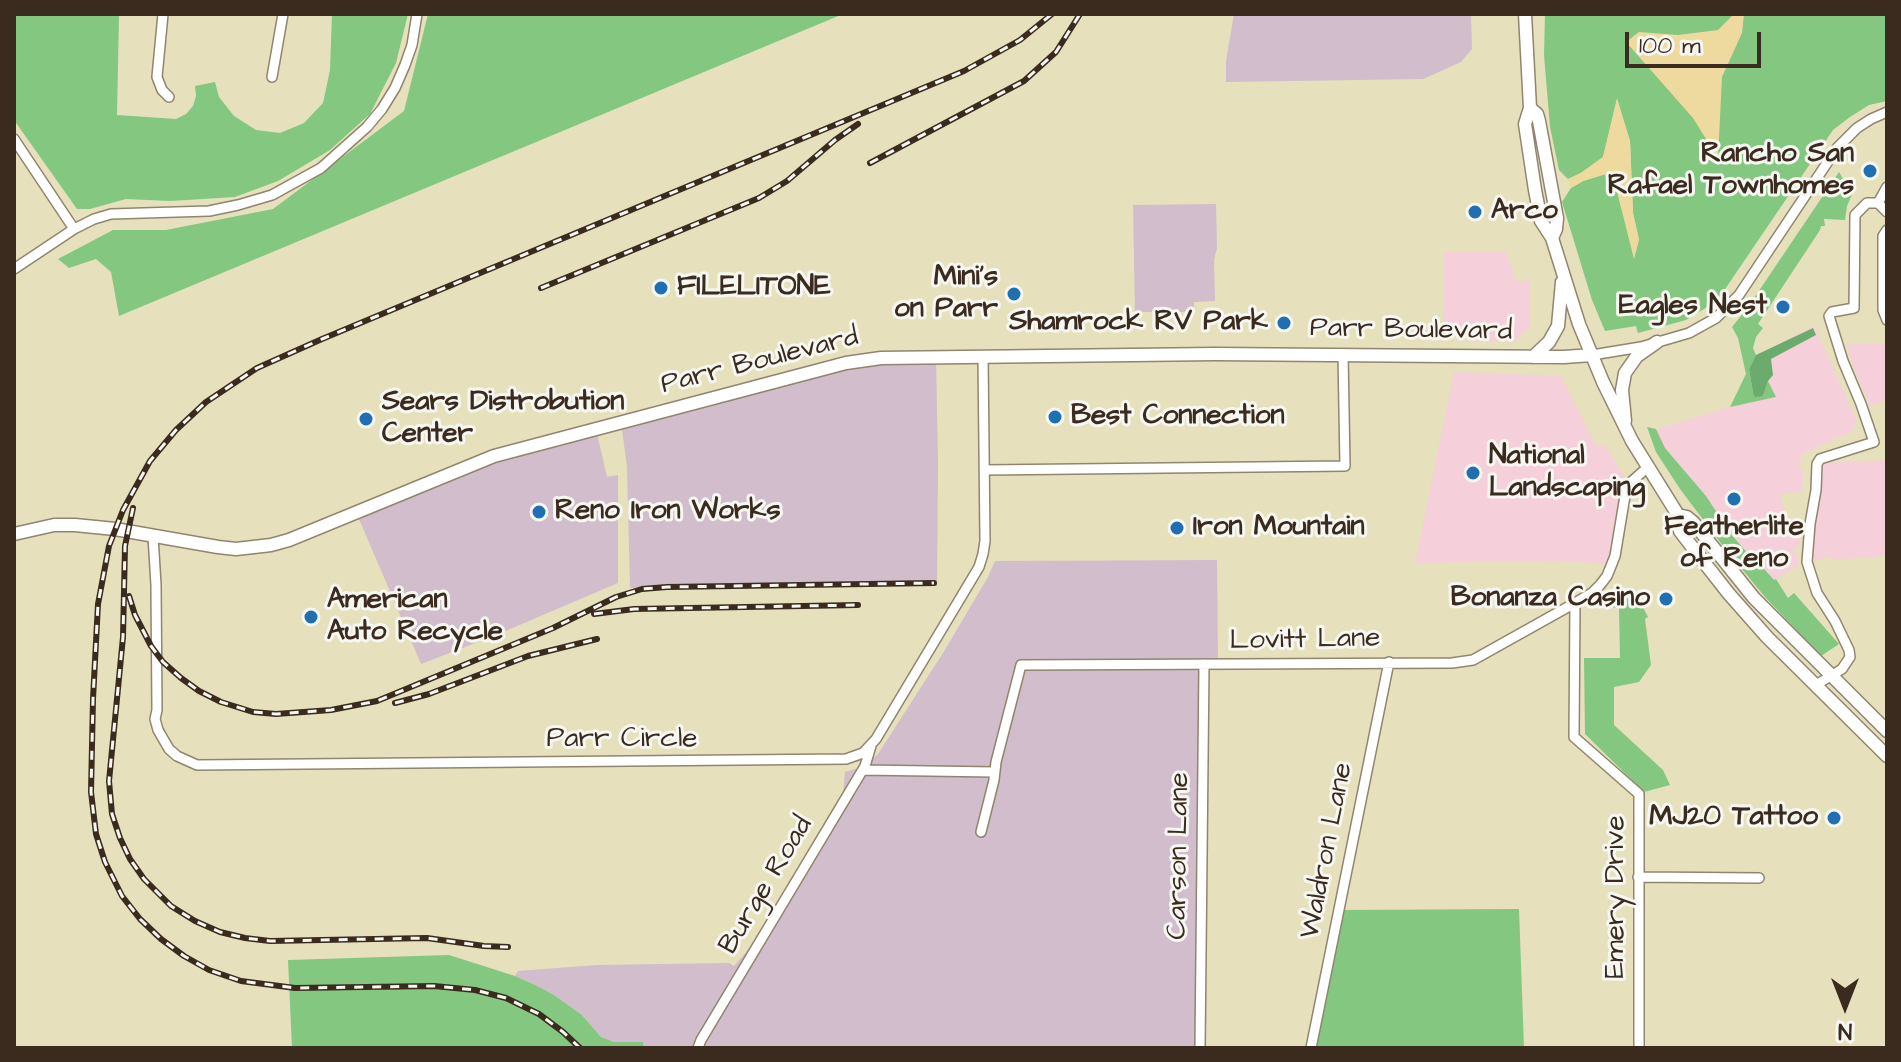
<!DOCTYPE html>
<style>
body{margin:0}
#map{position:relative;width:1901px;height:1062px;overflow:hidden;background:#e6e0bd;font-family:"Architects Daughter",sans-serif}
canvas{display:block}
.frame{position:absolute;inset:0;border:16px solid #3b2a1e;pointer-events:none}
.north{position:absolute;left:1805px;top:966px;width:80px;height:80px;-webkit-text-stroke:6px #f6f6f2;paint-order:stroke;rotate:180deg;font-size:22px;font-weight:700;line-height:32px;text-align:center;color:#3b2a1e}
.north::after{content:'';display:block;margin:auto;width:28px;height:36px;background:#3b2a1e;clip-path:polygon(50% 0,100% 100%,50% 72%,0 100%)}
.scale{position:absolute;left:1625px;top:32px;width:136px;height:36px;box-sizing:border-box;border:4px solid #3b2a1e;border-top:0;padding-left:10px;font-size:24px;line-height:28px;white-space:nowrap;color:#3b2a1e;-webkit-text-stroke:6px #f6f6f2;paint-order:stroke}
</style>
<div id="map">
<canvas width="1901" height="1062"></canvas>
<div class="frame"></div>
<div class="north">N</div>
<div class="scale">100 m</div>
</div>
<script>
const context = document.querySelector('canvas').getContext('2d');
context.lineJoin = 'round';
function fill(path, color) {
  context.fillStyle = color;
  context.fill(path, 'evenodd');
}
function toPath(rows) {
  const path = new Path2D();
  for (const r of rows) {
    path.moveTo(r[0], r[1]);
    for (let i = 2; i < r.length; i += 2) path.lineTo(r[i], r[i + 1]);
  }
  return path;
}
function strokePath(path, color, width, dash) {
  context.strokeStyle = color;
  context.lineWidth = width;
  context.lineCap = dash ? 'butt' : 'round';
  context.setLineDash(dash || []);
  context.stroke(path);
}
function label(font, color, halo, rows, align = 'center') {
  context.font = font + ' "Architects Daughter",sans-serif';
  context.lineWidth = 6;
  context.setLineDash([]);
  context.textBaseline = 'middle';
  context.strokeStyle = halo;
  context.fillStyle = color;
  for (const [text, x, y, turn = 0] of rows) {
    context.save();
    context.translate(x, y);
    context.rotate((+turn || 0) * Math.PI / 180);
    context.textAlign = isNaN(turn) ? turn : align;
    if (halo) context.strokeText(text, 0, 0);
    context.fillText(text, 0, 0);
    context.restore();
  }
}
const built = toPath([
 [1444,251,1505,252,1512,265,1513,278,1522,283,1529,278,1530,328,1514,341,1469,341,1468,332,1460,335,1443,335],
 [1814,326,1856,419,1854,428,1852,431,1802,454,1799,469,1803,469,1802,492,1780,494,1783,508,1800,541,1800,546,1794,548,1799,565,1774,580,1731,534,1706,496,1665,448,1656,429,1730,407,1776,397,1756,355],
 [1847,343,1887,343,1887,400,1870,406,1850,359],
 [1454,372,1561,376,1596,446,1605,446,1625,478,1611,549,1613,564,1553,561,1415,563],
 [1887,460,1887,555,1869,558,1836,559,1827,557,1814,561,1813,534,1820,467,1823,463]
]);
const industrial = toPath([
 [1234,14,1471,14,1472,49,1461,62,1423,79,1226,82,1226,61],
 [1216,204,1217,248,1214,260,1215,301,1194,302,1194,312,1135,312,1133,205],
 [936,357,938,463,937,586,630,588,627,467,621,422,846,363],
 [596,429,607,477,618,475,618,583,496,635,421,664,356,512,469,464],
 [1217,560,1218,664,1204,664,1200,1048,644,1048,643,1042,614,1042,601,1037,582,1015,554,995,515,976,518,971,597,965,729,963,734,966,747,951,767,922,843,797,845,772,865,766,878,754,943,653,988,577,995,561]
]);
const green = toPath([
 [14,14,119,16,117,115,176,119,186,114,193,106,196,96,195,86,215,82,219,97,234,116,256,130,280,133,304,123,323,103,330,70,332,14,408,14,396,63,370,114,330,150,278,181,235,197,170,201,126,199,90,209,77,209,14,120],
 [428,14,843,14,119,316,111,272,96,259,69,268,58,259,113,230,166,230,273,209,404,111],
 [1545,14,1887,14,1887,101,1869,105,1850,117,1833,130,1717,301,1686,320,1638,333,1636,326,1605,331,1592,300,1562,202,1571,188,1583,181,1612,172,1639,240,1633,213,1630,141,1617,100,1603,157,1581,173,1568,179,1559,170,1550,127,1544,55],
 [1839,172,1847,186,1854,190,1847,206,1845,220,1824,219,1825,226,1821,226,1820,230,1758,324,1763,328,1756,337,1753,348,1756,355,1749,369,1753,393,1763,396,1768,381,1776,397,1730,407,1746,374,1738,338,1732,327,1748,307],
 [1647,427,1656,429,1665,448,1706,496,1731,534,1749,555,1757,561,1774,580,1776,579,1788,598,1794,593,1839,644,1821,656,1765,597,1723,546,1680,489,1656,452],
 [1609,592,1623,592,1630,593,1635,592,1648,617,1645,619,1651,665,1639,682,1614,687,1614,725,1663,770,1670,785,1644,792,1585,734,1584,658,1620,658,1619,608,1609,607],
 [1519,909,1524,1048,1311,1048,1339,910],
 [449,955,515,976,537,986,554,995,582,1015,601,1037,614,1042,643,1042,644,1048,292,1048,288,960]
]);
const forest = toPath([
 [1813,328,1816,335,1771,359,1773,375,1768,381,1763,396,1755,397,1753,393,1749,369,1756,355]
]);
const sand = toPath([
 [1734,14,1744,14,1742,33,1722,77,1718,158,1693,118,1626,42,1639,32,1678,35,1718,30],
 [1617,98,1630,141,1633,213,1639,240,1634,259,1612,172,1583,181,1571,188,1568,179,1581,173,1603,157]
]);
const minor = toPath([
 [163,14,157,77,162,90,169,97],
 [272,77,283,14],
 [14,139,74,229],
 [1878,203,1887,187],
 [1887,230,1883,236,1883,310,1887,320],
 [14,269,74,229,94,219,111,214,209,211,238,205,272,195,321,168,367,127,382,109,395,88,405,65,412,45,417,14],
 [1592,355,1641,347,1689,333,1716,318,1739,295,1837,148,1857,128,1871,119,1887,112],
 [985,470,1345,466,1343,354],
 [153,536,156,585,157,710,155,719,158,730,169,749,177,756,197,765,846,759,863,753,876,739,979,567,983,554,985,541,983,356],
 [1575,603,1574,737,1639,794,1639,1048],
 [1816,685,1842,669,1850,657,1849,650,1835,621,1817,593,1807,562,1810,524,1816,490,1817,464,1820,459,1874,442,1861,404,1843,361,1829,316,1832,312,1854,308,1855,215,1867,203,1878,203,1887,212],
 [863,770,995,772],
 [981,832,994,780,996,762,1021,665,1452,663,1473,660,1575,603,1592,593,1600,585,1607,576,1615,556,1626,490,1631,482,1648,467],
 [1638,877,1759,878],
 [698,1048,701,1040,865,766,871,746],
 [1200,1048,1204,664],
 [1311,1048,1389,662]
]);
const major = toPath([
 [1525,14,1530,108,1525,124,1535,190,1541,221,1552,238,1579,324,1603,382,1632,441,1678,515,1680,531,1696,552,1729,594,1767,637,1887,756],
 [1530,108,1537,114,1539,121,1557,218,1556,229,1552,238],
 [1533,357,1549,342,1558,326,1562,282],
 [1625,421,1622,390,1625,373,1637,356,1657,342],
 [1678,515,1687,517,1693,522,1754,598,1887,731],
 [14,534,54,525,75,525,115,529,218,547,236,549,271,545,289,540,494,456,846,363,881,358,1215,354,1564,357,1592,355]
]);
const rail = toPath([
 [870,163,1024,81,1056,52,1080,14],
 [541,288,759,198,787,181,835,140,858,124],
 [133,508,125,546,123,637,109,781,112,814,120,838,130,859,144,879,171,906,195,921,220,932,245,938,270,941,427,938,484,946,508,947],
 [129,596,135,615,151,646,163,662,181,678,199,691,221,702,253,712,276,714,331,710,377,701,553,628,616,597,642,589,667,587,934,583],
 [594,614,634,609,858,605],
 [395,703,429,694,528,656,597,639],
 [580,1048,563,1032,539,1014,506,998,475,990,434,986,295,988,241,981,209,970,184,956,161,939,140,919,122,896,105,862,96,834,91,792,93,699,98,604,109,546,123,510,150,461,176,430,206,402,257,368,322,339,964,71,1020,40,1052,14]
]);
const markers = [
 [1870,171,8,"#1f6fb2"],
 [1475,212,8,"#1f6fb2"],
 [661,288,8,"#1f6fb2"],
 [1014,294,8,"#1f6fb2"],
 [1783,307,8,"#1f6fb2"],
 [1284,323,8,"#1f6fb2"],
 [1055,417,8,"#1f6fb2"],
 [366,419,8,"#1f6fb2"],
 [1473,473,8,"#1f6fb2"],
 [1734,499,8,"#1f6fb2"],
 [539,512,8,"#1f6fb2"],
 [1177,528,8,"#1f6fb2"],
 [1666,599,8,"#1f6fb2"],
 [311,617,8,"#1f6fb2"],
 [1834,818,8,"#1f6fb2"]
];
const poiNames = [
 ["Rancho San",1854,155,"right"],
 ["Rafael Townhomes",1854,187,"right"],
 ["Arco",1491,212],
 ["Mini's",998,278,"right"],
 ["on Parr",998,310,"right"],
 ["FILELITONE",677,288],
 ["Eagles Nest",1767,307,"right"],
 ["Shamrock RV Park",1268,323,"right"],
 ["Sears Distrobution",382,403],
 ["Center",382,435],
 ["Best Connection",1071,417],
 ["National",1489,457],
 ["Landscaping",1489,489],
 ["Reno Iron Works",555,512],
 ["Iron Mountain",1193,528],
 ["Featherlite",1734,528,"center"],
 ["of Reno",1734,560,"center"],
 ["Bonanza Casino",1650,599,"right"],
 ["American",327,601],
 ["Auto Recycle",327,633],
 ["MJ20 Tattoo",1818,818,"right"]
];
const streetNames = [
 ["Parr Boulevard",1411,331,1],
 ["Parr Boulevard",760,362,-14],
 ["Lovitt Lane",1305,641,-1],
 ["Parr Circle",622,740],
 ["Waldron Lane",1328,851,-79],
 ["Carson Lane",1180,856,-89],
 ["Burge Road",767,886,-59],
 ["Emery Drive",1617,897,-90]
];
fill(built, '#f5cfd9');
fill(industrial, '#d1bdcb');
fill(green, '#84c780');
fill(forest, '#6bac6e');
fill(sand, '#eeda9e');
strokePath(minor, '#90856e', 12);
strokePath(major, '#90856e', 15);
strokePath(minor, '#fff', 9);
strokePath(major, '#fff', 12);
strokePath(rail, '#3b2a1e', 6);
strokePath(rail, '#f6f6f2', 3, [9]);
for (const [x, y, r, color] of markers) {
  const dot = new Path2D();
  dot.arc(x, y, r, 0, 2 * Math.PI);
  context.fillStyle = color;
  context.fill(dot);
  strokePath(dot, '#f6f6f2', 3);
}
label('bold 28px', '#3b2a1e', '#f6f6f2', poiNames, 'left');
label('28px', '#3b2a1e', '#f6f6f2', streetNames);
</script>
